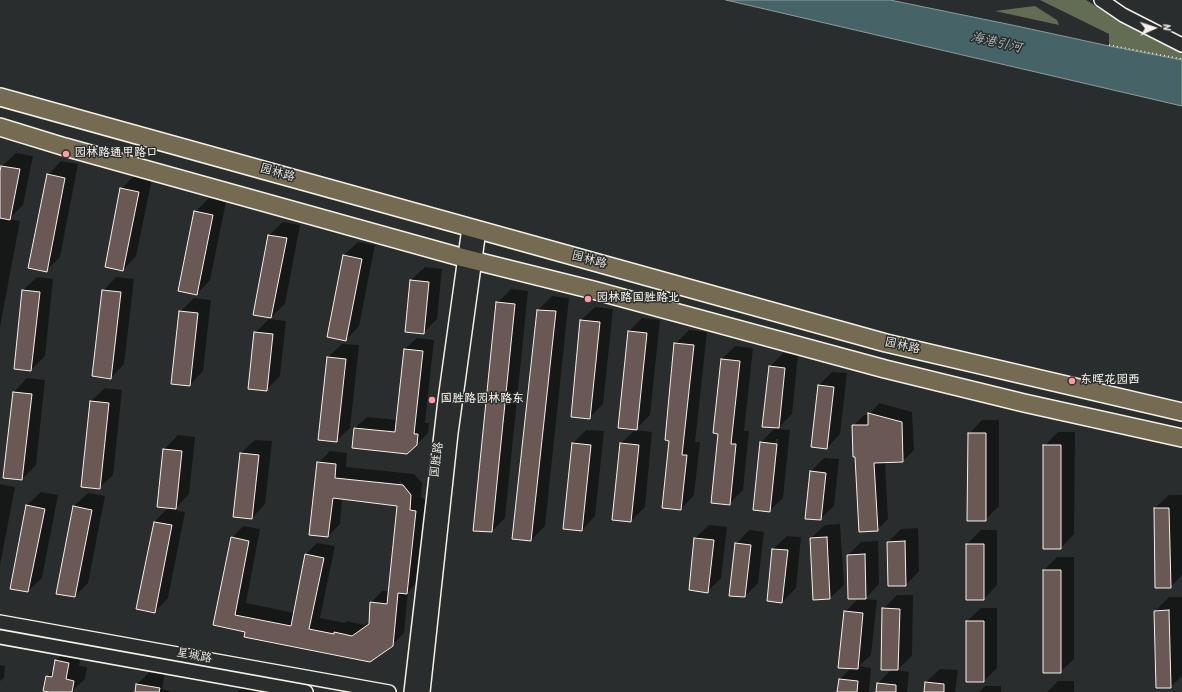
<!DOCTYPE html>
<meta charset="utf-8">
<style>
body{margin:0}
#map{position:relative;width:1182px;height:692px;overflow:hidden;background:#2a2d2e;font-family:Kalam,sans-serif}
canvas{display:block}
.north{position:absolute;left:1134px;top:8px;width:40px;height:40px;-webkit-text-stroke:3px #2a2d2e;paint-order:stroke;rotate:87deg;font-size:11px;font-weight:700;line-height:16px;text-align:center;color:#f4f1e8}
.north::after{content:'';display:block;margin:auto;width:14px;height:18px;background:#f4f1e8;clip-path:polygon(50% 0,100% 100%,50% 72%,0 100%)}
</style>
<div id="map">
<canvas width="1182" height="692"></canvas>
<div class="north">N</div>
</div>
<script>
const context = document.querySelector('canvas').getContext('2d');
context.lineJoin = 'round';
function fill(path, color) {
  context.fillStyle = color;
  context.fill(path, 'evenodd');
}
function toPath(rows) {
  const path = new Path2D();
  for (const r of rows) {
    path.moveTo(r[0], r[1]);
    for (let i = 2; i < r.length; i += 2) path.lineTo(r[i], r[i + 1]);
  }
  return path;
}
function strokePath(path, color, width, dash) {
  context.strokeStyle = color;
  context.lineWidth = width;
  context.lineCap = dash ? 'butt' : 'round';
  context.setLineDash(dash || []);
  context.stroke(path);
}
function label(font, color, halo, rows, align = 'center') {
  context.font = font + ' Kalam,"LXGW WenKai TC",sans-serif';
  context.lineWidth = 3;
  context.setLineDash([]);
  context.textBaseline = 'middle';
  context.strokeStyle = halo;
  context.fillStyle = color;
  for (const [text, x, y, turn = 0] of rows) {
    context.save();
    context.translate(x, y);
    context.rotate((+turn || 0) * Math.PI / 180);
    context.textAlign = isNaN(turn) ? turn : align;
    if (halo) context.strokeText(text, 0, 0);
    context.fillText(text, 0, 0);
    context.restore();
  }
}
const green = toPath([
 [1040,0,1086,0,1127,26,1182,51,1182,60,1109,46,1109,34],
 [1035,6,1057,20,1059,25,995,11]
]);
const water = toPath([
 [726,0,890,0,1012,25,1109,46,1182,60,1182,106,726,0]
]);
const shadow = toPath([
 [16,153,33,156,23,205,9,219,20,221,0,327,0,220,3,217,0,217,0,176,2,166],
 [61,161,78,164,60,257,46,271,48,175],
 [135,175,152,179,136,256,123,270,121,189],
 [209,198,226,202,210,280,197,294,195,212],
 [283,222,300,225,285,304,271,317,254,314,269,235],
 [358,242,375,245,359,326,346,340,328,337,344,255],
 [425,267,442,269,437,319,423,333,411,280],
 [37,277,53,279,45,356,31,370,23,290],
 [116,277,134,279,124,364,111,378,103,291],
 [511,289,528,291,505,518,492,531,497,303],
 [552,296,569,298,545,526,531,540,513,538,538,310],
 [194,298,211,300,203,371,190,385,180,312],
 [595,307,613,309,603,404,589,418,581,320],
 [642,318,660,320,650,415,635,430,652,432,645,507,631,521,621,443,636,429,629,331],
 [269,319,286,321,280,376,266,390,255,333],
 [689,330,707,332,695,442,700,442,694,495,681,509,670,440,675,344],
 [417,338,434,340,425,423,429,423,428,433,416,445,355,428,367,417,398,420,405,349],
 [342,344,359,345,350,428,336,441,328,357],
 [735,346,753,348,744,431,749,431,743,490,729,504,722,359],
 [783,353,798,355,792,414,777,429,790,430,783,498,769,511,761,442,776,427,770,367],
 [776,439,778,439,772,498,770,498],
 [832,372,847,373,840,434,827,448,819,385],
 [27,378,45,380,36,465,22,479,14,392],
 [105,388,122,390,113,475,99,488,91,401],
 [879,403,912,412,914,450,903,461,885,462,888,519,877,530,856,456,853,426,864,415,869,415],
 [982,420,999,420,999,506,985,520,969,434],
 [586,430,604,431,595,516,582,530,573,443],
 [1058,432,1075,432,1074,534,1061,548,1044,446],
 [178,435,195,437,189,494,174,510,185,512,168,598,155,612,137,608,154,522,169,507,158,506,164,449],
 [255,440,272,441,265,504,252,518,241,453],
 [330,451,347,453,346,467,414,474,422,483,421,498,427,499,418,581,408,592,404,633,392,645,246,631,215,625,232,538,243,526,260,529,246,603,294,613,306,554,317,543,335,546,320,618,345,623,347,621,365,625,370,621,371,602,382,591,389,591,399,505,342,499,340,524,328,536,318,463],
 [400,481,412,494,409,494,399,482],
 [824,458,839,459,834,506,820,519,811,471],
 [0,484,15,487,0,565],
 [41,492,58,495,42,578,28,591,11,588,27,505],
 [88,493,105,496,88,583,75,596,74,506],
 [1169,495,1182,495,1182,575,1170,587,1155,508],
 [840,524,844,585,830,598,814,599,811,538,825,525],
 [709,525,727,527,721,578,708,591,695,538],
 [918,528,919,571,906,585,888,542,901,529],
 [749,530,764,532,758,583,745,596,736,544],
 [981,530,997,530,997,585,984,599,967,544],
 [787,536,801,537,796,588,782,602,773,549],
 [878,541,879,584,865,599,877,600,871,655,859,666,871,668,869,692,838,692,840,679,851,668,845,612,859,598,848,555,861,542],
 [1057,557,1074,557,1074,659,1060,672,1044,570],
 [897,595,913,595,912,656,897,670,909,672,907,692,877,692,878,683,892,669,883,609],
 [1169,597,1182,597,1182,676,1170,687,1155,611],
 [981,608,997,608,997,668,984,681,967,621],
 [69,647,82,649,79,666,87,667,85,679,74,689,74,692,50,692,47,677,54,669,56,661],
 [0,665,5,666,4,678,0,681],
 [940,669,958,670,955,692,925,692,926,682],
 [151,671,165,673,162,689,170,691,170,692,136,692,137,684],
 [1058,681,1074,681,1074,692,1047,692],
 [985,686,1001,686,1001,692,979,692],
 [241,688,255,691,254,692,237,692]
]);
const building = toPath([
 [1,166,20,169,10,220,0,218,0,171,1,166],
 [47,174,65,178,47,272,28,268,47,174],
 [120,188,139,192,123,271,105,267,120,188],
 [194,211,213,215,197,295,178,291,194,211],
 [268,235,287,238,271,318,253,315,268,235],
 [343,255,362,259,346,341,327,337,343,255],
 [410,280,429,282,424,334,405,332,410,280],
 [22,290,40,292,31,371,14,369,22,290],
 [102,290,121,292,111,379,92,376,102,290],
 [496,302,515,304,492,532,473,531,496,302],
 [537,310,556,311,531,541,512,539,537,310],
 [179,311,198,313,190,386,171,384,179,311],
 [580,320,600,322,590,419,571,417,580,320],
 [628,331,647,333,637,430,618,428,628,331],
 [254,332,273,334,267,391,248,389,254,332],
 [674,343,694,345,682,455,687,455,681,510,662,508,669,441,665,440,674,343],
 [404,349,423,351,414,434,418,434,417,445,407,454,352,448,354,428,395,432,404,349],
 [327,357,346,359,337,442,318,440,327,357],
 [721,359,740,361,731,444,736,444,730,505,711,503,718,434,713,433,721,359],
 [769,366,785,368,779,428,762,427,769,366],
 [818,385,834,387,827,449,811,447,818,385],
 [13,392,32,394,22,480,3,478,13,392],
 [90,401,109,403,100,489,81,487,90,401],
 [868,413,902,422,903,462,874,463,878,531,859,532,855,457,853,457,852,425,868,425,868,413],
 [968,433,986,433,986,521,967,521,968,433],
 [760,442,777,444,770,512,753,510,760,442],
 [572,443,591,445,582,531,563,529,572,443],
 [620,443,639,445,631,522,612,520,620,443],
 [1043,445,1061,445,1061,549,1043,549,1043,445],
 [163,449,182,451,176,509,157,507,163,449],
 [240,453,259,455,252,519,233,517,240,453],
 [317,462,336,464,335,478,403,485,411,495,410,510,416,511,407,594,398,593,393,646,370,662,244,637,245,632,213,625,231,537,249,541,235,615,291,626,305,554,324,558,309,629,334,634,334,632,352,636,369,624,370,602,387,604,397,506,333,498,328,537,309,535,317,462],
 [810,471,826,473,821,520,805,519,810,471],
 [26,505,45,509,28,592,10,589,26,505],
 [73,506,92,510,75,597,56,594,73,506],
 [1154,508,1169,508,1171,588,1155,588,1154,508],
 [154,522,172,525,155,613,136,609,154,522],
 [827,537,830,599,813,600,810,538,827,537],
 [694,538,714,540,708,593,689,590,694,538],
 [905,541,906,586,888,586,887,542,905,541],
 [735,543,751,545,745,597,729,596,735,543],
 [966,544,984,544,984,600,966,600,966,544],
 [772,549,788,550,782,603,767,601,772,549],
 [865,554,866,599,848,599,847,555,865,554],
 [1043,570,1061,570,1061,673,1043,673,1043,570],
 [882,608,900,609,898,670,881,670,882,608],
 [1169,610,1171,688,1156,688,1154,611,1169,610],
 [844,611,863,613,858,669,838,668,844,611],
 [966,621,984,621,984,682,966,682,966,621],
 [55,660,69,663,66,679,74,681,72,692,49,692,43,691,46,676,52,677,55,660],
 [839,679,858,681,857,692,837,692,839,679],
 [925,682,944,684,944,692,924,692,925,682],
 [877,683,896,685,896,692,876,692,877,683],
 [136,684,160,688,159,692,135,692,136,684]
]);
const path = toPath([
 [1109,45,1182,59]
]);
const minor = toPath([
 [1101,0,1123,15,1182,45],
 [0,622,389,692],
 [0,637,306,692],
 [411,692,445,400,469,228],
 [423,692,451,433,479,230]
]);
const major = toPath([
 [0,97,886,343,1182,412],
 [0,127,65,147,464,258,593,290,885,369,1024,403,1182,438]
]);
const markers = [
 [66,154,4,"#ff9aa2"],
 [588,299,4,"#ff9aa2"],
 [1072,381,4,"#ff9aa2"],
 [432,400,4,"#ff9aa2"]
];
const poiNames = [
 ["园林路通甲路口",74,154],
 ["园林路国胜路北",596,299],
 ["东晖花园西",1080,381],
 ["国胜路园林路东",440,400]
];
const streetNames = [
 ["园林路",277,174,16],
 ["园林路",589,261,15],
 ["园林路",902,347,13],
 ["国胜路",438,460,-83],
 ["星城路",194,657,10]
];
const waterNames = [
 ["海港引河",996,44,13]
];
fill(green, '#636d54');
fill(water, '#466467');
strokePath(water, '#8c9c9b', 1);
fill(shadow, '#0007');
fill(building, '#6a5855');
strokePath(building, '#f4f1e8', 1);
strokePath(minor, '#f4f1e8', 16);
strokePath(major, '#f4f1e8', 20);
strokePath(path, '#f4f1e8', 1.5, [1, 3]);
strokePath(minor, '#2a2d2e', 13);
strokePath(major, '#746b52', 17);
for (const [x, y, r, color] of markers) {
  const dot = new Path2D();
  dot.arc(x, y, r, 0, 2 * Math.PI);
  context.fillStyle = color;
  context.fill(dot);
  strokePath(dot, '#2a2d2e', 1.5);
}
label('bold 12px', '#f4f1e8', '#2a2d2e', poiNames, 'left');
label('12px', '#f4f1e8', '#2a2d2e', streetNames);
label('italic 13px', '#aeb9b4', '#2a2d2e', waterNames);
</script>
